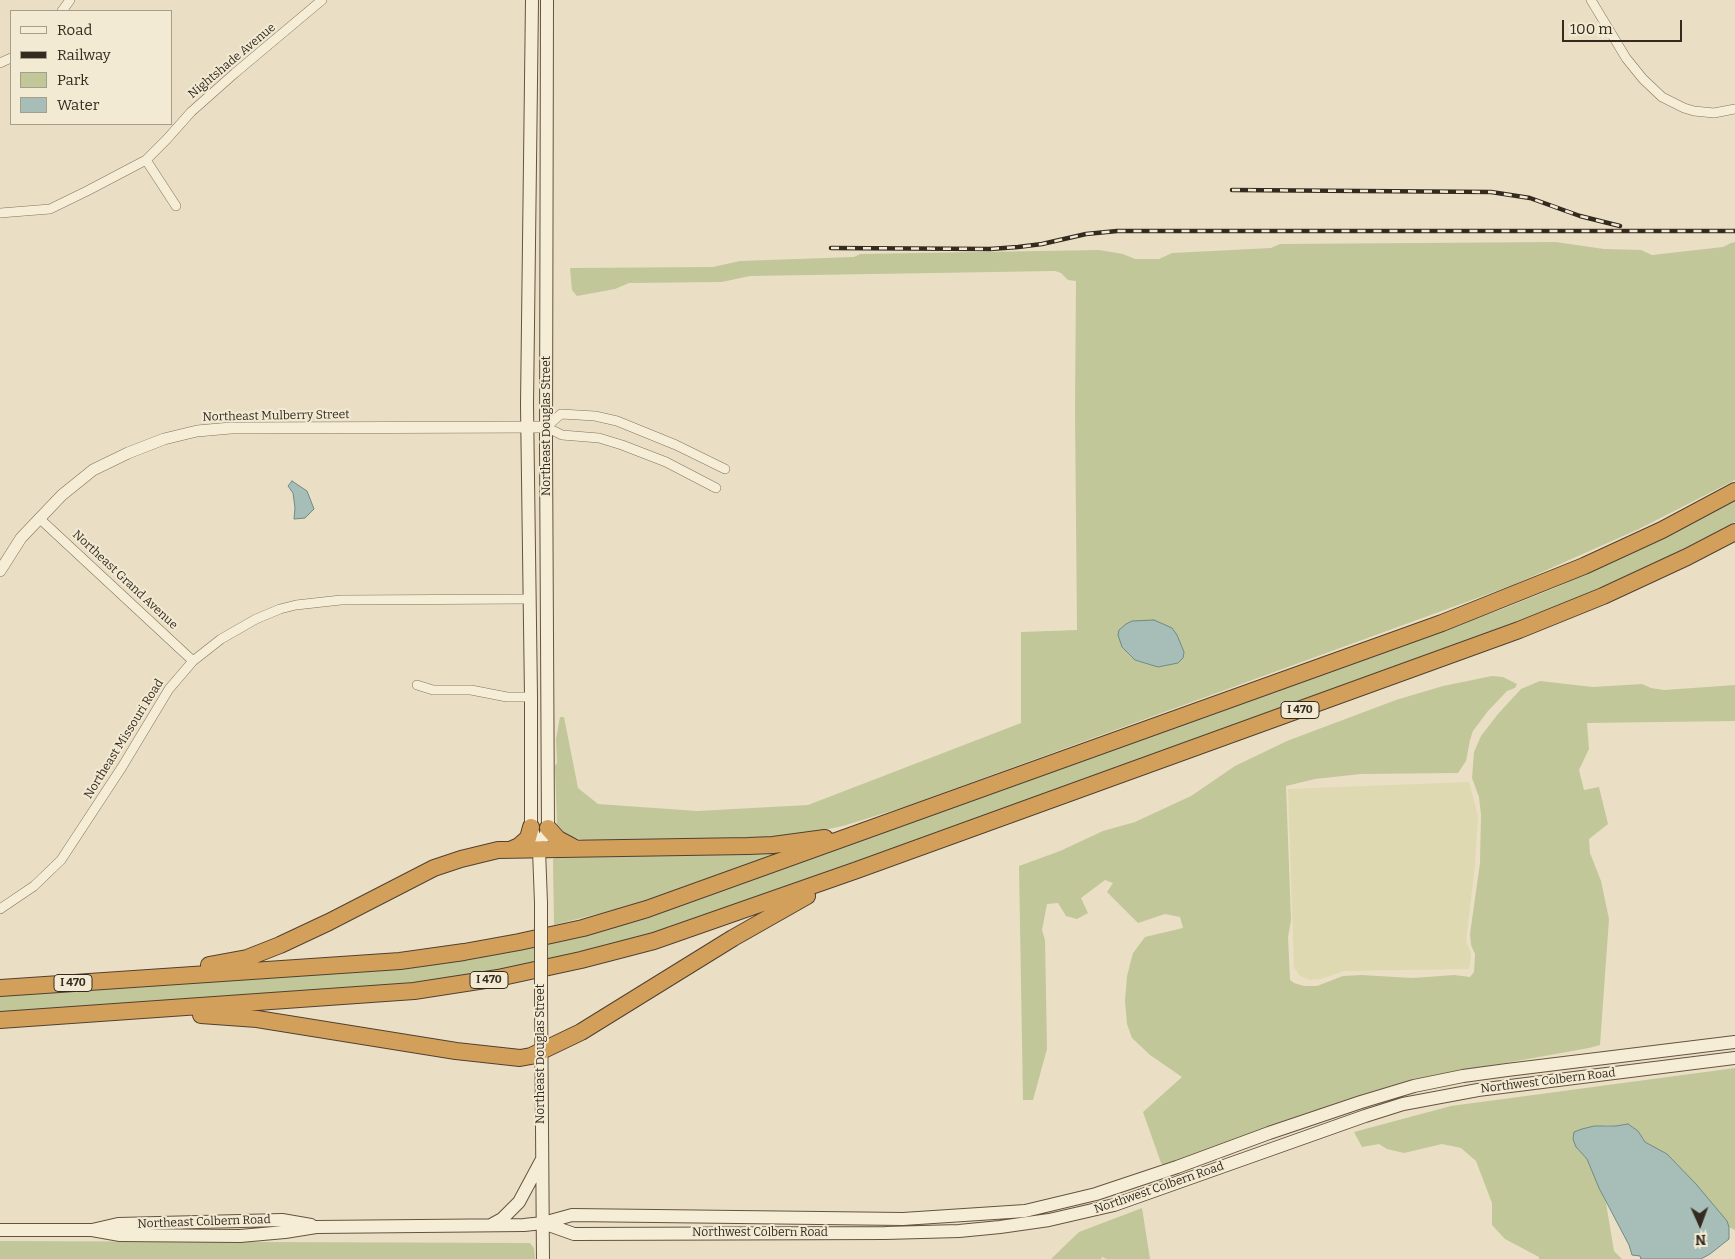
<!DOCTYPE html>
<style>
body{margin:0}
#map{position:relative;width:1735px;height:1259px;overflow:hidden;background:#eadfc4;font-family:Bitter,serif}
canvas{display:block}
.legend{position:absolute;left:10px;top:10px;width:162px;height:115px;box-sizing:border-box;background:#f2ead3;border:1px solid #a69d8b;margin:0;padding:6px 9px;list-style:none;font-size:15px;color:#342a1f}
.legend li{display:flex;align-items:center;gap:10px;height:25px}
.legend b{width:25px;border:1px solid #a69d8b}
.north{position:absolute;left:1675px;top:1199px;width:50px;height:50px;-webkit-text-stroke:4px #f2ead3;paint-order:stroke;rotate:178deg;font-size:14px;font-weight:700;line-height:20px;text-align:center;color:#342a1f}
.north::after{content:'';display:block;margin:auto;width:18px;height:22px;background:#342a1f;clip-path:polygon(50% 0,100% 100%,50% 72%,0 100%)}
.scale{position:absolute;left:1562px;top:20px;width:120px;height:22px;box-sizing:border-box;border:2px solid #342a1f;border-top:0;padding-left:6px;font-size:15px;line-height:18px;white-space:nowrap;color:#342a1f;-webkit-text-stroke:4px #f2ead3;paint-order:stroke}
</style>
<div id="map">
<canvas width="1735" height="1259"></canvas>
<ul class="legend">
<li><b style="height:6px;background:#f6edd6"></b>Road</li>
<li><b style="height:6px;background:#342a1f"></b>Railway</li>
<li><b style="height:14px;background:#c1c799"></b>Park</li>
<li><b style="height:14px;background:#a6beb7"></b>Water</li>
</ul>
<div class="north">N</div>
<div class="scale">100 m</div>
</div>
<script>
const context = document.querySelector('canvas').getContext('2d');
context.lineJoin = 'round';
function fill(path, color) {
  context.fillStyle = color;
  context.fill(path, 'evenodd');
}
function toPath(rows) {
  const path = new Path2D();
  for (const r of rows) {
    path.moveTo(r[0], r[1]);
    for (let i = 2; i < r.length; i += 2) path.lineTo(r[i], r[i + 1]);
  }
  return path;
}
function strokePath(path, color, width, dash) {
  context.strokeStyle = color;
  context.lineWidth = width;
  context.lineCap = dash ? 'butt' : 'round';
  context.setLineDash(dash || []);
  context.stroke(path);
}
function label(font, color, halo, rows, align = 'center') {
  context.font = font + ' Bitter,serif';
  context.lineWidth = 4;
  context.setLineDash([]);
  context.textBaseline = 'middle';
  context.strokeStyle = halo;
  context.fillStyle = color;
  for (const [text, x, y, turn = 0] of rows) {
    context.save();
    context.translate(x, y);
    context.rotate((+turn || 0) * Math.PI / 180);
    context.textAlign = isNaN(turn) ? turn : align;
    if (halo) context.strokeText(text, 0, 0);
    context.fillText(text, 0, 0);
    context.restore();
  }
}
const farmland = toPath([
 [1469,782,1478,816,1475,866,1466,941,1471,954,1469,969,1344,971,1321,979,1310,980,1300,976,1294,968,1288,789]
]);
const green = toPath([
 [1556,242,1604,249,1641,250,1652,255,1723,247,1731,243,1735,242,1735,480,1639,529,1513,585,904,807,843,826,805,834,774,838,583,840,566,835,557,824,555,766,557,763,556,739,560,717,564,717,578,788,598,804,697,811,808,805,1021,723,1021,632,1077,630,1075,411,1076,281,1068,280,1061,273,1055,271,750,276,722,282,629,283,615,289,577,296,572,290,570,268,713,267,740,261,854,257,860,254,1099,250,1123,254,1135,259,1159,259,1172,253,1271,248,1280,244],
 [1184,652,1183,658,1178,663,1158,667,1135,660,1128,654],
 [1735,500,1735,522,1664,559,1571,601,1502,629,805,883,648,935,588,952,497,972,402,985,0,1014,0,994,487,953,969,801,1500,610,1557,587,1618,559],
 [1492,676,1503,677,1517,684,1515,688,1507,691,1488,711,1473,731,1470,740,1466,761,1458,773,1361,774,1315,779,1286,786,1291,920,1288,937,1290,980,1294,983,1304,986,1317,986,1343,976,1361,975,1413,978,1454,975,1470,977,1474,972,1475,954,1471,945,1470,934,1480,863,1481,815,1479,797,1472,778,1474,752,1481,736,1498,714,1521,689,1540,681,1593,687,1642,684,1651,688,1664,690,1735,685,1735,721,1587,723,1589,749,1579,770,1584,790,1599,787,1608,824,1589,839,1590,853,1601,881,1609,919,1600,1045,1589,1048,1444,1074,1165,1166,1161,1163,1143,1112,1182,1077,1150,1055,1132,1038,1127,1024,1125,1001,1127,976,1133,953,1145,937,1183,928,1180,917,1165,914,1138,923,1107,892,1113,883,1105,880,1081,898,1088,913,1077,919,1066,916,1058,903,1047,904,1042,930,1045,940,1047,1049,1033,1100,1023,1100,1019,866,1060,851,1103,831,1135,822,1191,796,1235,766,1287,741,1396,700,1443,686],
 [796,847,665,895,613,910,554,925,553,859,559,856],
 [1735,1068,1735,1230,1729,1227,1718,1210,1667,1154,1645,1142,1638,1131,1628,1124,1616,1126,1605,1125,1576,1147,1587,1159,1606,1203,1614,1251,1622,1259,1539,1259,1539,1257,1505,1239,1492,1225,1492,1203,1476,1161,1461,1148,1442,1144,1404,1153,1387,1149,1379,1144,1362,1147,1354,1132,1451,1106],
 [1142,1208,1150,1259,1107,1259,1102,1257,1101,1259,1051,1259,1079,1232],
 [0,1241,530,1243,534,1248,535,1259,0,1259]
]);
const water = toPath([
 [292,481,307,491,314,509,305,518,294,519,295,508,293,493,288,486,292,481],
 [1154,620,1172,628,1177,635,1184,652,1183,658,1178,663,1158,667,1135,660,1122,647,1118,635,1119,630,1126,624,1132,621,1154,620],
 [1628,1124,1638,1131,1645,1142,1667,1154,1696,1184,1727,1221,1729,1227,1729,1239,1710,1254,1701,1259,1641,1259,1640,1256,1632,1255,1629,1245,1599,1188,1587,1159,1576,1147,1573,1139,1574,1132,1582,1129,1594,1126,1616,1126,1628,1124]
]);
const minor = toPath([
 [1591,0,1626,58,1643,79,1662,97,1684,108,1694,111,1714,113,1735,109],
 [62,11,70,0],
 [0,63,11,58],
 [146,160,176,206],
 [0,213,50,209,87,191,146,160,167,139,191,112,235,73,322,0],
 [716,488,666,462,622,445,599,438,562,435,546,427,561,414,595,416,617,421,676,445,725,469],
 [39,518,193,661],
 [417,685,433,690,471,690,507,697,531,697],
 [0,909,34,886,61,860,122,767,169,689,193,661,221,639,256,619,280,609,296,605,341,600,530,599]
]);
const tertiary = toPath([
 [0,571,21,538,62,495,93,470,128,453,164,439,197,431,231,428,546,427]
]);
const secondary = toPath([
 [532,0,527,405,531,697,531,827,539,850,541,903],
 [545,836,548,828,546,445,547,0],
 [541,994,543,1259],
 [543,1223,574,1234,885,1233,959,1231,1000,1227,1049,1220,1114,1205,1365,1116,1403,1104,1478,1090,1735,1058],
 [491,1225,502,1219,519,1202,541,1161],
 [0,1230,92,1230,118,1224,282,1220,311,1225],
 [92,1230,120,1235,240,1236,285,1232,316,1227,524,1225,543,1223,572,1215,903,1219,1025,1211,1096,1194,1177,1167,1269,1133,1361,1102,1414,1086,1463,1076,1507,1070,1735,1042]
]);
const motorway = toPath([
 [548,828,558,839,575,848],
 [510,850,519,846,528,838,531,827],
 [209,965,247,958,280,945,329,922,434,868,461,859,498,850,748,846,773,845,825,838],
 [0,988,400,961,464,952,519,942,583,928,647,909,1442,623,1584,566,1662,530,1735,491],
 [201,1015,257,1019,456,1051,520,1058,531,1056,581,1032,733,938,807,896],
 [0,1020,414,991,498,978,581,960,654,941,857,870,1519,630,1603,596,1687,557,1735,532]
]);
const rail = toPath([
 [1232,190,1491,192,1530,198,1580,216,1620,226],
 [831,248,990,249,1018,247,1042,244,1086,234,1117,231,1735,231]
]);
const secondaryBridge = toPath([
 [541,994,541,903]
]);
const shields = [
 [1300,710,38],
 [489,980,38],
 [73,983,38]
];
const shieldNames = [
 ["I 470",1300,710],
 ["I 470",489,980],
 ["I 470",73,983]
];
const streetNames = [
 ["Nightshade Avenue",232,61,-40],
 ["Northeast Mulberry Street",276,416,-1],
 ["Northeast Douglas Street",547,426,-90],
 ["Northeast Grand Avenue",125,580,43],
 ["Northeast Missouri Road",124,739,-58],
 ["Northeast Douglas Street",541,1054,-90],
 ["Northwest Colbern Road",1548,1081,-7],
 ["Northwest Colbern Road",1159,1188,-19],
 ["Northeast Colbern Road",204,1222,-2],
 ["Northwest Colbern Road",760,1233]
];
fill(farmland, '#dfd9b2');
fill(green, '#c1c799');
fill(water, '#a6beb7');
strokePath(water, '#6d8b84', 1);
strokePath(minor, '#83725c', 10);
strokePath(tertiary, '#83725c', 12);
strokePath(secondary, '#65533f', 14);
strokePath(motorway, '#514030', 18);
strokePath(minor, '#f6edd6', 9);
strokePath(tertiary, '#f6edd6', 11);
strokePath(secondary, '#f6edd6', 12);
strokePath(motorway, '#d3a05c', 16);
strokePath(rail, '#342a1f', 4.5);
strokePath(rail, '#f2ead3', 2.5, [8]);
strokePath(secondaryBridge, '#65533f', 14, []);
strokePath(secondaryBridge, '#f6edd6', 12);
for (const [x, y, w] of shields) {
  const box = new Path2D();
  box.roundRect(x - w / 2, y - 8.5, w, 17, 4);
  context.fillStyle = '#f2ead3';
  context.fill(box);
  strokePath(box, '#342a1f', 1);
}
label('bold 11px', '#342a1f', null, shieldNames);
label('12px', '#342a1f', '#f2ead3', streetNames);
</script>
